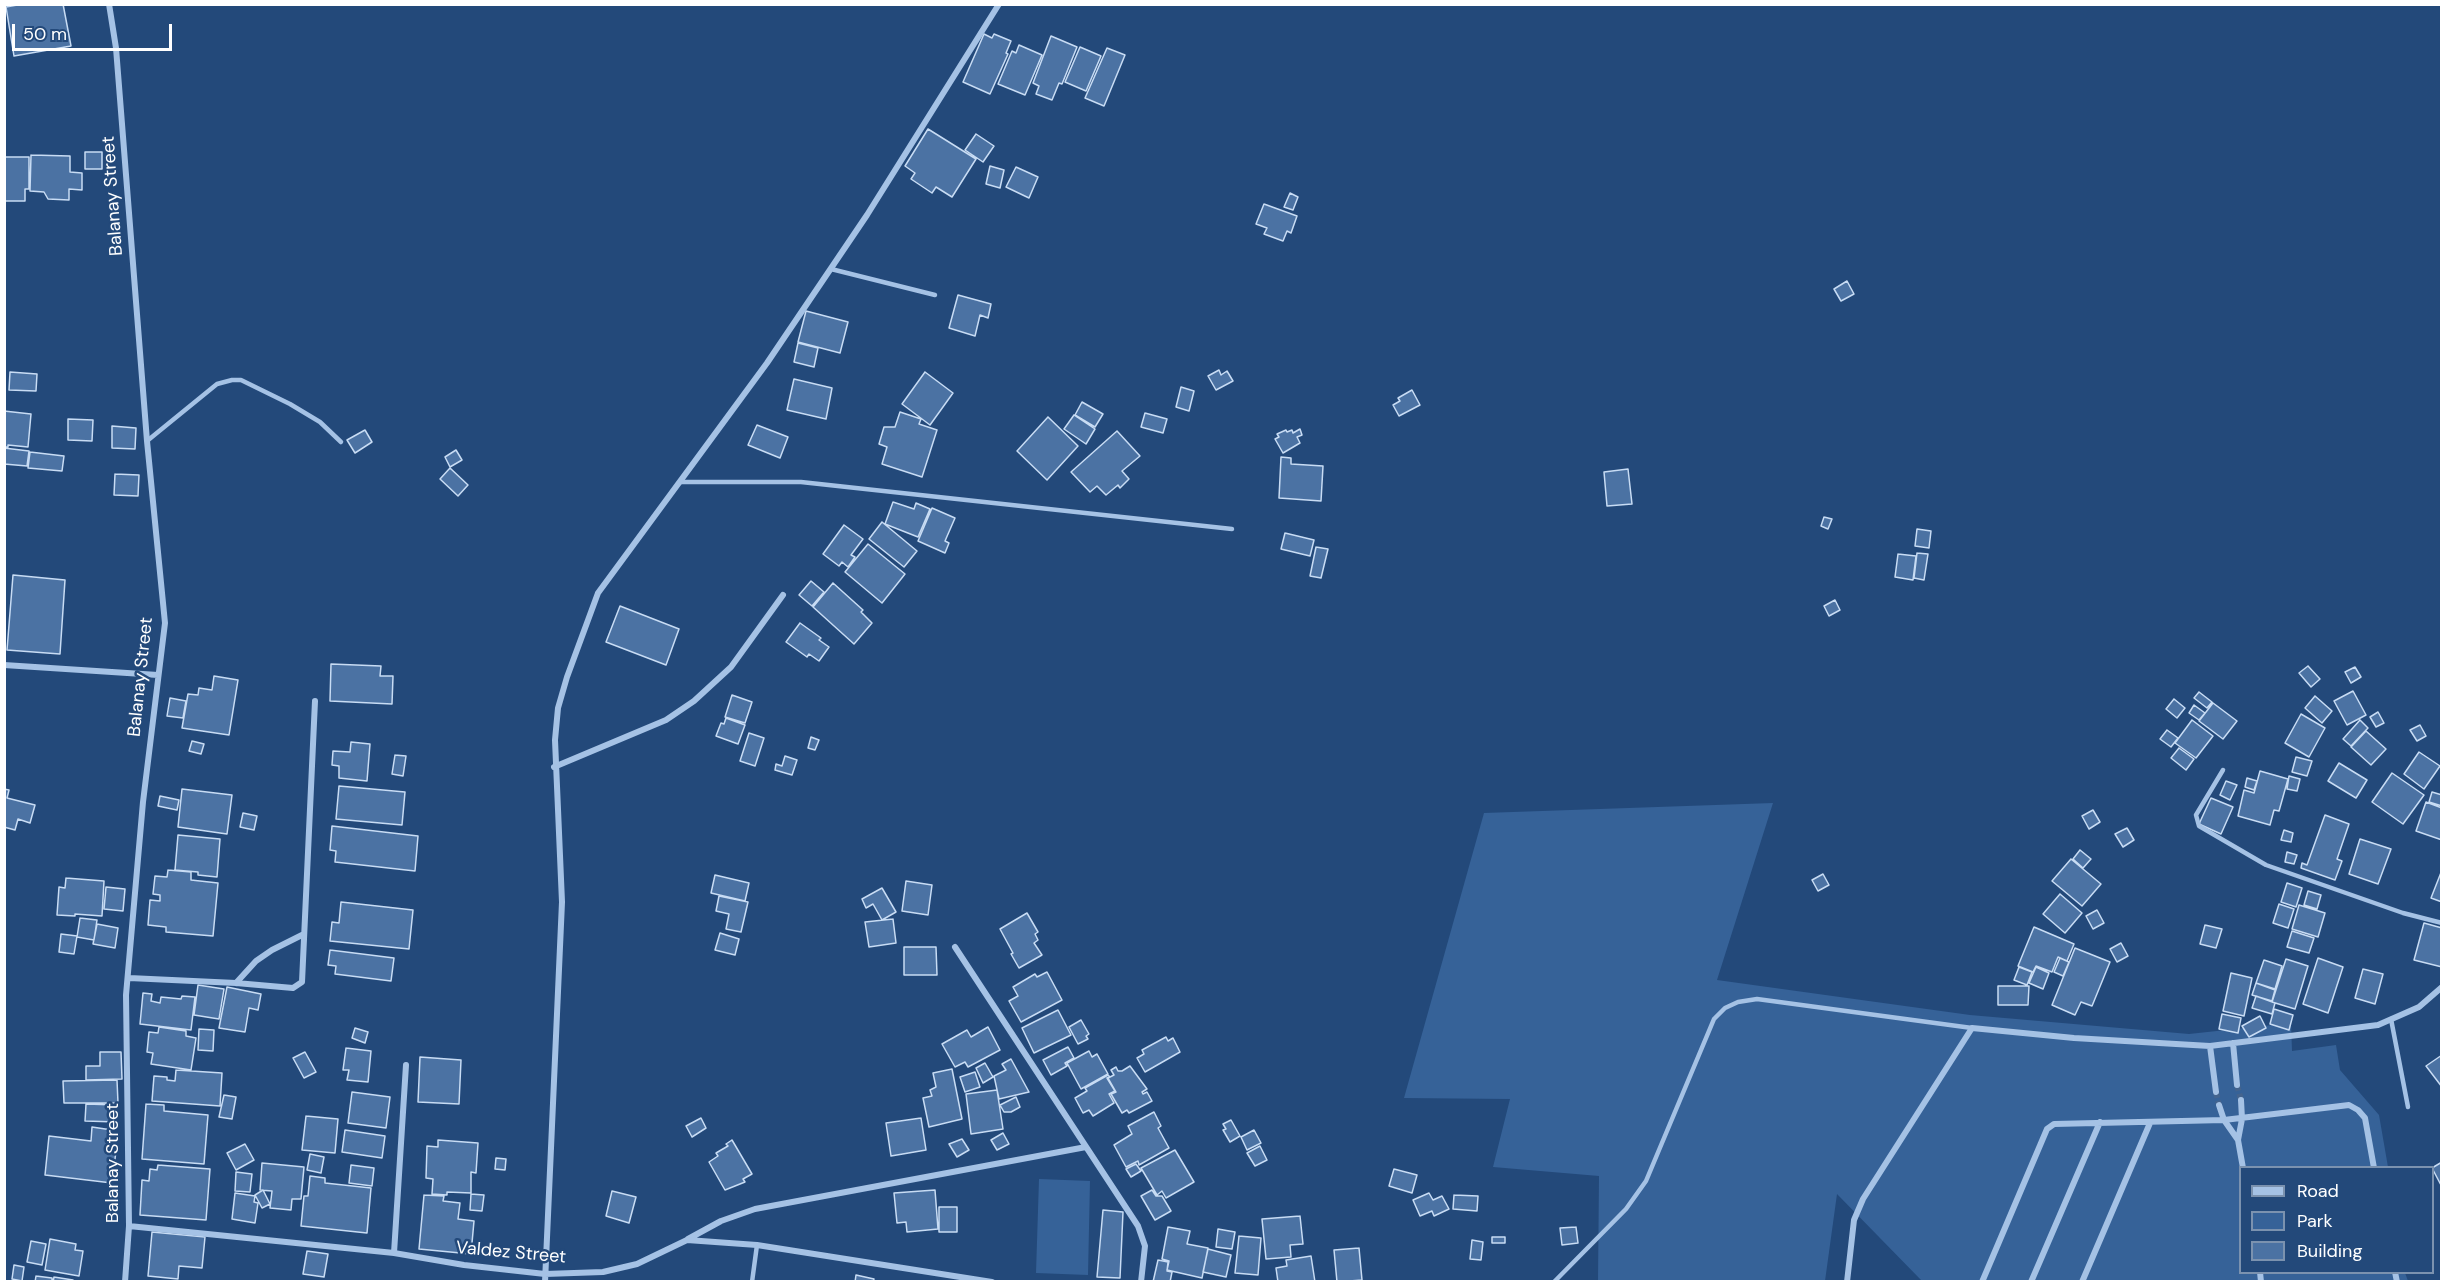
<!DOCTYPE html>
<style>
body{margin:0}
#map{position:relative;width:2446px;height:1286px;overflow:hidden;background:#23497a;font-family:"DM Sans",sans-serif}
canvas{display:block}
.frame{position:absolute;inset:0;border:6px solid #fff;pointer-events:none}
.legend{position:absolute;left:2239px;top:1166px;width:195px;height:108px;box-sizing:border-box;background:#23497a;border:2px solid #7b92af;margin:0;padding:8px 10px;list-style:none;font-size:18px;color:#fff}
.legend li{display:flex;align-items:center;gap:12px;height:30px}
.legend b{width:30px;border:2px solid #7b92af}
.scale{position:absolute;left:12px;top:24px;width:160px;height:27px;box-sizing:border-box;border:3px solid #fff;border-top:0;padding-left:8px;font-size:18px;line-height:21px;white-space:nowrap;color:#fff;-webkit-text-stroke:4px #23497a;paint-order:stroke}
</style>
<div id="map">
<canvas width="2446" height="1286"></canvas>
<div class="frame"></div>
<ul class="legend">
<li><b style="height:8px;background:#a5c2e5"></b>Road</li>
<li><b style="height:16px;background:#366298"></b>Park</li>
<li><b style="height:16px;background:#4b72a3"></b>Building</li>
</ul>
<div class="scale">50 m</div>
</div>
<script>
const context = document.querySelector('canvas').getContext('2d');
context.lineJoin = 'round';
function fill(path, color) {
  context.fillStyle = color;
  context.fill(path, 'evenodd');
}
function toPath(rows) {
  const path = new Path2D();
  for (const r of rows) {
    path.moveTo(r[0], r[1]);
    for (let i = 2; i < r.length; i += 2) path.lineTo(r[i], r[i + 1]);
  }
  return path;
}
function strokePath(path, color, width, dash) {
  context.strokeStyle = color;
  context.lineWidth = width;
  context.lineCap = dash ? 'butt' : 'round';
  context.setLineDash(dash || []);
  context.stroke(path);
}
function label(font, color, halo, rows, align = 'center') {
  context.font = font + ' "DM Sans",sans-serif';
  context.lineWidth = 5;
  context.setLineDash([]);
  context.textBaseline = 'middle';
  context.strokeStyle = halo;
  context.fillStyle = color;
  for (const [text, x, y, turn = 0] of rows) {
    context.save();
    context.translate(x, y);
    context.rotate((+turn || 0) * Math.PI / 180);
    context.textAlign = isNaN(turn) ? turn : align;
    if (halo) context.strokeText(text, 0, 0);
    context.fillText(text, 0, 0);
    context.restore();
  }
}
const green = toPath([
 [1773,803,1717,980,1970,1015,2189,1034,2291,1023,2292,1051,2336,1045,2340,1070,2379,1115,2388,1167,2240,1168,2240,1272,2405,1273,2408,1281,1922,1281,1837,1194,1825,1281,1598,1281,1599,1176,1493,1167,1510,1099,1404,1098,1484,813],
 [1039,1179,1090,1181,1088,1275,1036,1273]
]);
const building = toPath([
 [23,4,63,4,71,46,14,56,6,7,23,4],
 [984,34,992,38,994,34,1011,41,1006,53,1008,54,990,94,963,82,984,34],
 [1051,36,1077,47,1062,84,1059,83,1052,100,1036,94,1039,86,1033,83,1051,36],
 [1019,45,1042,55,1025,95,998,84,1012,51,1016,53,1019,45],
 [1080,47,1101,56,1086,91,1065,82,1080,47],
 [1107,48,1125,55,1104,106,1085,98,1107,48],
 [928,129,976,159,952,197,936,187,932,193,911,179,915,173,905,166,928,129],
 [976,134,994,146,983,162,965,150,976,134],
 [85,152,102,152,102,169,85,169,85,152],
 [31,155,70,156,70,172,82,173,82,190,69,189,69,200,48,199,44,192,30,191,31,155],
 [4,157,29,157,29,189,25,189,25,201,4,201,4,157],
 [990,166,1004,170,1000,188,986,184,990,166],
 [1016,167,1038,177,1029,198,1006,187,1016,167],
 [1290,193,1298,197,1293,210,1284,207,1290,193],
 [1264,204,1297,216,1291,233,1287,231,1283,241,1264,234,1267,228,1256,224,1264,204],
 [1847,281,1854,294,1841,301,1834,289,1847,281],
 [958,295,991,304,988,318,980,315,975,336,949,328,958,295],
 [806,311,848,322,840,353,798,342,806,311],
 [798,343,818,348,814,367,794,362,798,343],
 [1219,370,1221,375,1227,371,1233,381,1216,390,1208,376,1219,370],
 [10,372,37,374,36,391,9,390,10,372],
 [925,372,953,393,930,425,902,404,925,372],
 [794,379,832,388,826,419,787,410,794,379],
 [1181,387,1194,391,1189,411,1176,407,1181,387],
 [1412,390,1420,405,1399,416,1393,405,1400,401,1398,398,1412,390],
 [1082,402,1103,414,1095,427,1075,415,1082,402],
 [4,411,31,414,28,447,8,445,8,447,4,447,4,411],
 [900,412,921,419,919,424,937,430,922,477,882,464,887,447,879,444,884,427,895,427,900,412],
 [1145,413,1167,419,1163,433,1141,427,1145,413],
 [1074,415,1095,429,1086,444,1064,429,1074,415],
 [1048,417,1078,446,1047,480,1017,451,1048,417],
 [68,419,93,420,92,441,68,440,68,419],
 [757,425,788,437,780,458,748,445,757,425],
 [112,426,136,428,135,449,112,448,112,426],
 [1300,429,1302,435,1297,437,1300,443,1283,453,1275,439,1279,437,1277,434,1286,430,1287,432,1292,430,1293,433,1300,429],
 [365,430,372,442,355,453,347,440,365,430],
 [1117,431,1140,456,1122,471,1129,479,1120,488,1118,485,1106,495,1097,486,1090,492,1071,472,1117,431],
 [4,448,29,451,27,466,4,464,4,448],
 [456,450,462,460,450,467,445,457,456,450],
 [30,452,64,456,62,471,28,468,30,452],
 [1281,457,1291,458,1291,464,1323,466,1321,501,1279,498,1281,457],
 [450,468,468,485,458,496,440,479,450,468],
 [1628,469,1632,504,1607,506,1604,472,1628,469],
 [115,474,139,475,138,496,114,495,115,474],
 [893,502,914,509,916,503,930,509,918,537,885,524,893,502],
 [932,508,955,518,945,541,949,543,945,553,918,541,932,508],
 [1824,517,1832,519,1828,529,1821,526,1824,517],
 [882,522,917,551,904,567,869,539,882,522],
 [844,525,863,539,851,555,855,557,848,567,842,562,839,566,823,554,844,525],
 [1917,529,1931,531,1929,548,1915,546,1917,529],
 [1285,533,1314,540,1310,556,1281,549,1285,533],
 [868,544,905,574,882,603,845,572,868,544],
 [1316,547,1328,549,1321,578,1310,576,1316,547],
 [1917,553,1928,554,1924,580,1914,578,1917,553],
 [1898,554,1916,556,1913,580,1895,577,1898,554],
 [13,575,65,580,60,654,7,650,13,575],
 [811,581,824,592,812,606,799,595,811,581],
 [833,583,863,610,861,612,872,623,854,644,813,607,833,583],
 [1835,600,1840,610,1829,616,1824,606,1835,600],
 [620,606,679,629,666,665,606,642,620,606],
 [800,623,821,638,819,640,829,647,819,661,809,654,807,657,786,642,800,623],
 [331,664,381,666,380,676,393,676,392,704,330,701,331,664],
 [2308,666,2320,679,2311,687,2299,673,2308,666],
 [2355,667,2361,677,2351,683,2345,672,2355,667],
 [214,676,238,680,229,735,182,728,188,694,198,695,199,688,212,690,214,676],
 [2353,691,2366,715,2347,725,2334,701,2353,691],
 [2199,692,2212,702,2207,708,2194,698,2199,692],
 [732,695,752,702,745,723,725,717,732,695],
 [2315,696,2332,711,2322,723,2305,708,2315,696],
 [170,698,186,701,183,718,167,716,170,698],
 [2174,699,2185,708,2177,718,2166,709,2174,699],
 [2213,703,2237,721,2223,739,2199,721,2213,703],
 [2194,705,2205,713,2199,720,2189,713,2194,705],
 [2378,712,2384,723,2376,727,2370,717,2378,712],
 [2301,714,2325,728,2309,757,2285,743,2301,714],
 [726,718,745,725,738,744,716,736,721,723,724,724,726,718],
 [2192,720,2213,736,2196,758,2175,743,2192,720],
 [2360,720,2368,728,2351,746,2343,739,2360,720],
 [2420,725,2426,736,2417,741,2410,730,2420,725],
 [2167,730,2178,738,2171,747,2160,739,2167,730],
 [2366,731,2386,749,2371,765,2351,747,2366,731],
 [749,733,764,738,755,766,740,761,749,733],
 [811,737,819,740,815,750,808,748,811,737],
 [192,741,204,744,201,754,189,751,192,741],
 [351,742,370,744,367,781,339,778,339,766,332,765,333,751,350,752,351,742],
 [2179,748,2194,759,2186,770,2171,758,2179,748],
 [2419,752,2440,766,2424,789,2404,774,2419,752],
 [395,755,406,756,403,776,392,774,395,755],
 [785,756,797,760,792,775,775,770,776,764,782,766,785,756],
 [2296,757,2312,761,2307,776,2292,772,2296,757],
 [2339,763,2367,780,2356,798,2328,781,2339,763],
 [2260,771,2288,779,2279,811,2274,810,2270,825,2238,816,2244,790,2254,793,2260,771],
 [2392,773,2424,795,2403,824,2372,802,2392,773],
 [2289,776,2300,779,2297,791,2287,789,2289,776],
 [2247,778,2257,781,2254,790,2245,787,2247,778],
 [2226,781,2237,785,2230,800,2220,795,2226,781],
 [339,786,405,792,402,825,336,819,339,786],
 [4,789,9,790,7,798,35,805,30,823,18,819,15,830,4,827,4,789],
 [182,789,232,795,227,834,178,827,182,789],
 [2432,792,2442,795,2442,806,2429,802,2432,792],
 [160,796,179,800,177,810,158,806,160,796],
 [2211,798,2233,807,2221,834,2199,824,2211,798],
 [2426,802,2442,808,2442,840,2416,831,2426,802],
 [2093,810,2100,822,2089,829,2082,816,2093,810],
 [243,813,257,816,254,830,240,827,243,813],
 [2325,815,2349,824,2337,859,2342,861,2335,880,2301,868,2302,863,2307,865,2325,815],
 [332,826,418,836,415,871,335,862,336,851,330,850,332,826],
 [2127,828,2134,840,2123,847,2115,834,2127,828],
 [2284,830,2293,833,2291,842,2281,840,2284,830],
 [178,835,220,839,217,877,198,875,198,872,175,870,178,835],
 [2360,839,2391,849,2378,884,2349,874,2360,839],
 [2080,850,2091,859,2083,868,2073,859,2080,850],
 [2287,852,2297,855,2294,864,2285,862,2287,852],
 [2071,859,2101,884,2082,906,2052,881,2071,859],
 [168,870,191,872,191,880,218,883,213,936,166,932,166,927,148,925,150,900,160,901,160,895,153,894,155,876,167,877,168,870],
 [2442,870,2442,902,2431,898,2442,870],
 [1823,874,1829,885,1818,891,1812,880,1823,874],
 [715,875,749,883,745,901,711,893,715,875],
 [66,878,104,881,102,916,75,914,75,916,57,915,59,887,65,888,66,878],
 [906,881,932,885,928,915,902,911,906,881],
 [2287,883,2302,888,2296,907,2281,902,2287,883],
 [106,887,125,889,123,911,104,909,106,887],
 [882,888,896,912,882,920,873,904,866,908,862,899,882,888],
 [2308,891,2321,895,2317,909,2304,905,2308,891],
 [2060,894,2082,913,2065,933,2043,914,2060,894],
 [719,896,748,902,741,932,726,929,729,914,716,911,719,896],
 [341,902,413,910,409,949,330,941,332,922,339,923,341,902],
 [2279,904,2294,909,2288,928,2273,923,2279,904],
 [2299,905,2325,913,2318,937,2292,929,2299,905],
 [2097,910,2104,923,2093,929,2086,916,2097,910],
 [1027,913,1038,932,1035,934,1038,940,1034,943,1042,955,1019,968,1011,954,1013,953,1000,929,1027,913],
 [80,918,97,920,94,940,77,937,80,918],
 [893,919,896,943,869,947,865,922,893,919],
 [2424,923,2442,928,2442,967,2414,960,2424,923],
 [97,924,118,928,115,948,93,944,97,924],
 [2205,925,2222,929,2216,948,2200,944,2205,925],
 [2034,927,2074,944,2067,961,2058,957,2052,972,2036,966,2033,972,2018,966,2034,927],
 [2292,931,2314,938,2309,953,2287,947,2292,931],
 [720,933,739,939,735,955,715,950,720,933],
 [61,934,77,936,74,954,59,952,61,934],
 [2121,943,2128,956,2117,962,2110,949,2121,943],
 [904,947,936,947,937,975,904,975,904,947],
 [2075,948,2110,962,2092,1006,2081,1002,2075,1015,2052,1005,2075,948],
 [330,950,394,958,391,981,335,974,336,966,328,965,330,950],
 [2060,958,2069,962,2063,976,2054,972,2060,958],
 [2318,958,2343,967,2328,1013,2303,1004,2318,958],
 [2286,959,2308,966,2295,1009,2272,1002,2286,959],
 [2264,960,2282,966,2275,989,2256,983,2264,960],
 [2019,967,2032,972,2027,985,2014,980,2019,967],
 [2036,967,2049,973,2043,989,2029,983,2036,967],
 [2363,969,2383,974,2375,1004,2355,998,2363,969],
 [1047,972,1062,1000,1021,1022,1009,1001,1018,996,1013,987,1035,974,1037,977,1047,972],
 [2231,973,2252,978,2244,1016,2223,1011,2231,973],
 [2256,983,2275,990,2272,1001,2252,995,2256,983],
 [198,985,224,989,219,1019,194,1015,198,985],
 [1998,986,2029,986,2028,1005,1998,1005,1998,986],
 [227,987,261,994,258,1010,249,1008,245,1032,219,1028,227,987],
 [143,993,152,994,151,1001,160,1003,161,997,181,999,182,996,195,997,191,1030,140,1024,143,993],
 [2256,996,2275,1003,2272,1014,2252,1008,2256,996],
 [2274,1009,2293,1015,2289,1030,2270,1024,2274,1009],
 [1058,1010,1071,1035,1034,1053,1022,1028,1058,1010],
 [2222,1014,2241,1018,2238,1033,2219,1029,2222,1014],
 [2260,1016,2266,1028,2249,1037,2242,1026,2260,1016],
 [1081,1020,1089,1034,1086,1036,1088,1039,1078,1044,1069,1027,1081,1020],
 [159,1027,186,1031,186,1036,196,1038,191,1070,151,1064,153,1053,147,1052,149,1032,158,1033,159,1027],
 [988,1027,1000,1050,968,1067,965,1062,955,1067,942,1044,967,1030,971,1037,988,1027],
 [355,1028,368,1032,365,1043,352,1038,355,1028],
 [199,1029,214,1030,213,1051,198,1050,199,1029],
 [1166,1037,1168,1041,1173,1038,1180,1052,1145,1072,1137,1058,1144,1054,1142,1050,1166,1037],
 [1068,1047,1074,1058,1065,1063,1067,1066,1051,1075,1043,1060,1068,1047],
 [346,1048,371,1051,368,1082,347,1080,349,1070,343,1070,346,1048],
 [1089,1051,1092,1057,1097,1054,1108,1074,1081,1089,1067,1063,1089,1051],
 [100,1052,121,1052,122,1079,86,1080,86,1066,100,1066,100,1052],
 [305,1052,316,1072,304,1078,293,1058,305,1052],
 [2442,1055,2442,1087,2426,1066,2442,1055],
 [420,1057,461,1060,459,1104,418,1102,420,1057],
 [1011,1059,1029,1092,999,1099,994,1076,1006,1070,1002,1064,1011,1059],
 [985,1063,993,1077,983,1083,976,1068,985,1063],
 [1130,1066,1147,1089,1142,1092,1143,1094,1147,1092,1152,1101,1129,1113,1127,1110,1122,1113,1111,1094,1116,1092,1108,1078,1114,1075,1111,1070,1116,1067,1118,1071,1122,1071,1130,1066],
 [952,1069,962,1119,929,1127,923,1098,932,1096,930,1090,936,1087,933,1073,952,1069],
 [176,1070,222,1073,220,1106,152,1101,154,1076,167,1077,167,1080,175,1081,176,1070],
 [975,1072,980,1087,965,1092,960,1077,975,1072],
 [1108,1075,1110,1077,1107,1078,1115,1091,1109,1094,1114,1103,1093,1116,1089,1110,1083,1113,1075,1098,1087,1091,1085,1088,1108,1075],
 [117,1080,118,1103,64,1103,63,1081,117,1080],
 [997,1090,1003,1129,971,1134,966,1094,997,1090],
 [352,1092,390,1097,386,1128,348,1123,352,1092],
 [224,1095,236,1097,232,1119,219,1117,224,1095],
 [1016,1097,1020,1107,1011,1112,1004,1112,1000,1105,1016,1097],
 [86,1104,117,1105,117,1122,85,1121,86,1104],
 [146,1104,164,1105,164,1111,208,1115,204,1164,142,1159,146,1104],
 [1154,1112,1161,1126,1158,1128,1169,1148,1139,1165,1138,1161,1126,1167,1114,1145,1132,1134,1128,1126,1154,1112],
 [306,1116,338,1119,335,1153,302,1150,306,1116],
 [701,1118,706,1128,692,1137,686,1126,701,1118],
 [921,1118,926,1150,891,1156,886,1123,921,1118],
 [1231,1120,1240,1136,1230,1142,1223,1130,1226,1129,1223,1124,1231,1120],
 [92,1127,112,1130,110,1143,117,1143,112,1183,45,1175,49,1136,91,1141,92,1127],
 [345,1130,385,1136,382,1158,342,1152,345,1130],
 [1254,1130,1261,1143,1247,1150,1241,1137,1254,1130],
 [1003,1133,1009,1144,997,1150,991,1140,1003,1133],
 [962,1139,969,1150,957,1157,949,1144,962,1139],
 [438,1140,478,1143,476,1173,471,1172,471,1193,447,1192,447,1195,432,1194,433,1179,426,1178,427,1146,438,1147,438,1140],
 [732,1140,752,1174,743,1179,745,1182,725,1190,709,1162,718,1156,716,1153,728,1146,726,1144,732,1140],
 [245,1144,254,1160,236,1170,227,1153,245,1144],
 [1260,1146,1267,1160,1255,1166,1247,1153,1260,1146],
 [1175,1150,1194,1182,1166,1198,1162,1191,1157,1195,1141,1168,1175,1150],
 [310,1154,324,1157,321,1173,307,1170,310,1154],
 [496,1158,506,1159,505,1170,495,1169,496,1158],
 [2442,1162,2442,1187,2432,1168,2442,1162],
 [262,1163,304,1167,301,1199,292,1199,291,1210,270,1208,272,1191,260,1190,262,1163],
 [1136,1164,1141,1171,1131,1177,1126,1169,1136,1164],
 [158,1165,210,1169,206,1220,140,1215,142,1180,149,1181,150,1169,157,1170,158,1165],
 [351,1165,374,1168,372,1186,349,1183,351,1165],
 [1394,1169,1417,1175,1412,1193,1389,1186,1394,1169],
 [236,1172,252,1174,250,1192,235,1191,236,1172],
 [310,1176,325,1178,325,1183,371,1188,367,1233,301,1226,304,1196,308,1196,310,1176],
 [263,1190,270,1204,262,1208,255,1195,263,1190],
 [935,1190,938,1229,907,1232,906,1222,897,1223,894,1193,935,1190],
 [1152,1190,1156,1196,1162,1196,1171,1211,1155,1220,1141,1196,1152,1190],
 [612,1191,636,1197,629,1223,606,1216,612,1191],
 [235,1193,255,1196,254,1202,258,1203,255,1223,232,1219,235,1193],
 [1429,1193,1433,1200,1442,1196,1449,1209,1434,1216,1432,1211,1420,1216,1413,1200,1429,1193],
 [471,1194,484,1195,482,1211,470,1210,471,1194],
 [424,1195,444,1196,443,1201,460,1203,458,1219,474,1221,471,1254,419,1249,424,1195],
 [1454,1195,1478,1196,1477,1211,1453,1209,1454,1195],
 [939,1207,957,1207,957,1232,939,1232,939,1207],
 [1103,1210,1123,1212,1120,1278,1097,1277,1103,1210],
 [1300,1216,1303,1244,1290,1245,1291,1257,1266,1259,1262,1219,1300,1216],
 [1168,1227,1190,1231,1187,1244,1208,1248,1202,1278,1167,1270,1169,1261,1162,1259,1168,1227],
 [1576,1227,1578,1243,1562,1245,1560,1228,1576,1227],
 [1218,1229,1235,1232,1232,1249,1216,1247,1218,1229],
 [152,1232,205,1237,202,1268,179,1266,178,1279,148,1276,152,1232],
 [1239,1236,1261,1238,1258,1275,1235,1273,1239,1236],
 [1492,1237,1505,1237,1505,1243,1492,1243,1492,1237],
 [50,1239,76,1244,75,1250,83,1251,79,1276,45,1270,50,1239],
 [1472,1240,1483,1242,1481,1260,1470,1259,1472,1240],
 [31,1241,46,1244,42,1265,27,1262,31,1241],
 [1359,1248,1362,1280,1337,1282,1334,1250,1359,1248],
 [1208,1249,1231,1255,1226,1277,1203,1272,1208,1249],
 [307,1251,328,1254,324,1277,303,1274,307,1251],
 [1311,1256,1315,1282,1278,1282,1276,1268,1287,1266,1286,1260,1311,1256],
 [1158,1260,1168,1262,1167,1271,1172,1272,1170,1282,1153,1282,1158,1260],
 [14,1265,24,1267,22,1281,12,1279,14,1265],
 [856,1275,874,1279,873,1282,855,1282,856,1275],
 [36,1276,52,1278,52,1282,35,1282,36,1276],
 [54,1277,73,1280,73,1282,53,1282,54,1277]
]);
const streetTunnel = toPath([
 [2237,1085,2241,1100],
 [2216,1092,2219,1105]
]);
const lane = toPath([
 [831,269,935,295],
 [147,441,217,384,232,380,241,380,290,404,320,422,341,442],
 [680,482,801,482,1232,529],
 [2223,770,2196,815,2199,826,2266,865,2403,913,2442,923],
 [2391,1019,2408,1107],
 [752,1282,757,1245],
 [1554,1282,1626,1209,1646,1181,1714,1019,1725,1008,1738,1002,1757,999,1972,1028]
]);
const street = toPath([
 [109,4,116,48,147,441,165,623,143,802,126,995,129,1226,125,1282],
 [4,665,158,675],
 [554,767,666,720,694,701,731,667,783,595],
 [955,947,1138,1226,1145,1246,1141,1282],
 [129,978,236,983,293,988,302,982,315,701],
 [236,983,256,961,272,950,304,934],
 [2233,1043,2237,1085],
 [2210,1046,2216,1092],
 [2241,1100,2242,1119,2238,1140,2243,1168],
 [2219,1105,2224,1120,2238,1140],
 [129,1226,394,1253,464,1265,545,1274,603,1272,637,1264,687,1240,757,1245,992,1282],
 [688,1239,721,1221,755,1209,1086,1147],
 [394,1253,406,1065],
 [2260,1272,2261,1282],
 [2395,1272,2397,1282],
 [545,1282,562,902,555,740,558,708,567,677,598,593,767,363,867,215,999,4],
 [1847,1282,1854,1220,1863,1199,1972,1028,2074,1038,2210,1046,2378,1025,2419,1007,2442,987],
 [1982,1282,2047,1129,2054,1124,2224,1120,2349,1105,2358,1110,2365,1118,2374,1168],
 [2031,1282,2100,1122],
 [2082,1282,2150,1123]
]);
const streetNames = [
 ["Balanay Street",113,196,-94],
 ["Balanay Street",141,677,-84],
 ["Balanay Street",113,1163,-90],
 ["Valdez Street",511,1253,5]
];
fill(green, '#366298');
fill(building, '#4b72a3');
strokePath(building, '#c8dcf4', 1.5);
strokePath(streetTunnel, '#44648e', 6, [6, 3]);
strokePath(lane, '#a5c2e5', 4.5);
strokePath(street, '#a5c2e5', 6);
label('18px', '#fff', '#23497a', streetNames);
</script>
